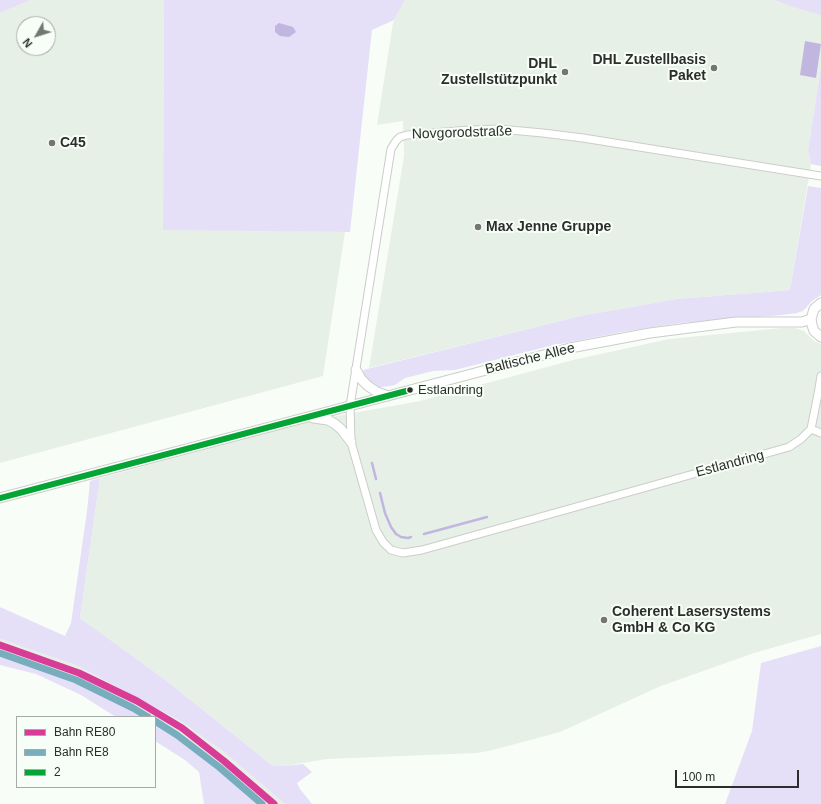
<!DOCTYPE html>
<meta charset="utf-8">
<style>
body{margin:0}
#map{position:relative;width:821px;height:804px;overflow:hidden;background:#f8fdf8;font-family:Helvetica,sans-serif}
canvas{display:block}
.legend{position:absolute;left:16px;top:716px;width:140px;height:72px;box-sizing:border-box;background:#f7fef7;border:1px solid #a5aba5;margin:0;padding:5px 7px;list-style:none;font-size:12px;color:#2b2e2b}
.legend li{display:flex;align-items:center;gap:8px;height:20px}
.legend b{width:20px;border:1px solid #a5aba5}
.north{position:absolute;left:16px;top:16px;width:40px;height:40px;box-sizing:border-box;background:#f7fef7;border:1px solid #a5aba5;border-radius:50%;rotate:231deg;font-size:11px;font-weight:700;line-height:16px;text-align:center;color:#2b2e2b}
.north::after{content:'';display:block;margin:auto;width:14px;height:18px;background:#737673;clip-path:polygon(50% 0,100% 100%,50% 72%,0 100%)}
.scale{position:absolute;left:675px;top:770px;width:124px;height:18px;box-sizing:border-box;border:2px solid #2b2e2b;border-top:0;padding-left:5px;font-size:12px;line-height:14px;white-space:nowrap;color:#2b2e2b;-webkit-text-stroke:3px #f7fef7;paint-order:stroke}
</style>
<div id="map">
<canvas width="821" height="804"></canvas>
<ul class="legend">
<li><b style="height:5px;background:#d83c96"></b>Bahn RE80</li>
<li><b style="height:5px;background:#77adbc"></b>Bahn RE8</li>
<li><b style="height:5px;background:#04a535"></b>2</li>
</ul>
<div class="north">N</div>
<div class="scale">100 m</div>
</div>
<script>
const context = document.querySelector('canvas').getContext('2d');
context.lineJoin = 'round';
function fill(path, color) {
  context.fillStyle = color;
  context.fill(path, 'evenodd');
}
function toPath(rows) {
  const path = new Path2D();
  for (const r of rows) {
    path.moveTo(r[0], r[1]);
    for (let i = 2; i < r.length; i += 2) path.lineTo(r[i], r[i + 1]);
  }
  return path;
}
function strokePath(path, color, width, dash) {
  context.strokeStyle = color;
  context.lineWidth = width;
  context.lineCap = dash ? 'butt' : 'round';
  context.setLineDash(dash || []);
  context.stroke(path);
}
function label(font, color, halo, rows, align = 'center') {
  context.font = font + ' Helvetica,sans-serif';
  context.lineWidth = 4;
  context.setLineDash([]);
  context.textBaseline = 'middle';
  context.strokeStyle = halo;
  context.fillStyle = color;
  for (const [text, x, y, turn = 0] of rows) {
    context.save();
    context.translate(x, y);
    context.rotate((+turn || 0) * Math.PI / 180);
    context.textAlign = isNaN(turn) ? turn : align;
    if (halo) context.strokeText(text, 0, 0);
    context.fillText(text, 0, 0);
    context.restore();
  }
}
const built = toPath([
 [31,0,164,0,163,229,345,232,323,376,0,463,0,13],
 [24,24,48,24,48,48,24,48],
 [405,0,775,0,821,15,821,67,808,150,811,164,790,290,677,299,580,316,369,368,404,156,403,121,377,125,393,23,394,20],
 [782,328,795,328,804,331,814,341,821,344,821,634,754,653,661,686,560,732,493,750,477,753,327,759,285,766,273,766,167,681,80,618,100,478,320,419,420,401,573,360,669,339],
 [0,639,78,666,182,722,224,752,285,804,262,804,221,769,177,736,155,724,155,717,143,717,79,682,31,664,0,654]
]);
const green = toPath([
 [0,0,31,0,0,13],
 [164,0,405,0,394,20,372,30,350,232,163,230],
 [775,0,821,0,821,15,793,7],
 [821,67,821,166,811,164,808,150],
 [808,186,821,188,821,295,812,301,803,311,797,313,782,315,680,323,622,332,550,346,455,370,433,371,405,378,395,385,383,387,376,387,369,382,365,376,363,370,580,316,677,299,790,290],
 [100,478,80,618,167,681,273,766,285,766,303,764,312,772,297,783,300,789,312,804,285,804,224,752,182,722,78,666,0,639,0,607,65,636,71,623,87,511,90,481],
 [821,646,821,804,725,804,752,731,761,663],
 [0,654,31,664,79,682,143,717,116,717,81,695,36,674,0,665],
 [155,724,177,736,221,769,262,804,204,804,199,772,185,760,155,741]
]);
const water = toPath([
 [279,23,293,27,296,32,289,37,280,36,275,32,275,26],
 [805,41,821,44,816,78,800,75]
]);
const stream = toPath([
 [372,463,376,479],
 [380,493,385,513,391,527,396,534,401,537,408,538,411,537],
 [424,534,487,517]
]);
const minor = toPath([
 [821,176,583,138,543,133,499,129,470,130,407,135,400,137,396,141,391,149,350,406,351,442,376,530,383,542,391,550,403,553,422,550,601,500,736,462,789,447,801,439,811,429,818,394,821,376],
 [811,429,821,433]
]);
const secondary = toPath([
 [821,303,814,309,811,319,812,325,814,331,821,337],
 [356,370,361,379,368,386,377,392,388,396],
 [313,418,328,420,335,424,341,429,351,442],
 [0,498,570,348,650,333,736,322,802,322,811,319]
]);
const bus1 = toPath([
 [0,498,410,390]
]);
const rail1 = toPath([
 [0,645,79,673,137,701,182,728,224,761,274,804]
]);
const rail2 = toPath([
 [0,653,76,680,133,708,148,717],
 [155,721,177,735,219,767,262,804]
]);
const markers = [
 [714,68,4,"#737673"],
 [565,72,4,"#737673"],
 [52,143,4,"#737673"],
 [478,227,4,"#737673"],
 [410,390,3.5,"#2b2e2b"],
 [604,620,4,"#737673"]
];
const busNames = [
 ["Estlandring",418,390]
];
const poiNames = [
 ["DHL Zustellbasis",706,60,"right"],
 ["Paket",706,76,"right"],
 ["DHL",557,64,"right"],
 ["Zustellstützpunkt",557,80,"right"],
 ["C45",60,143],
 ["Max Jenne Gruppe",486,227],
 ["Coherent Lasersystems",612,612],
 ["GmbH & Co KG",612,628]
];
const streetNames = [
 ["Novgorodstraße",462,133,-2],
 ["Baltische Allee",530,359,-14],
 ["Estlandring",730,464,-15]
];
fill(built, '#e7f0e6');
fill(green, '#e5e0f7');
fill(water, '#c1b6e0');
strokePath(stream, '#c1b6e0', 2.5);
strokePath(minor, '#caceca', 9);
strokePath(secondary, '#caceca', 11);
strokePath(minor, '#fefffe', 7);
strokePath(secondary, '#fefffe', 9);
strokePath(bus1, '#04a535', 6);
strokePath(rail1, '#d83c96', 7);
strokePath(rail2, '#77adbc', 7);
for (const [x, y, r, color] of markers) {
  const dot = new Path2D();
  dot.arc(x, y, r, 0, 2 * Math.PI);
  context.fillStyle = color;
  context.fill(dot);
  strokePath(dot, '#f7fef7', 1.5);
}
label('13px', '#2b2e2b', '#f7fef7', busNames, 'left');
label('bold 14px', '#2b2e2b', '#f7fef7', poiNames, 'left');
label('14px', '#2b2e2b', '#f7fef7', streetNames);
</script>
